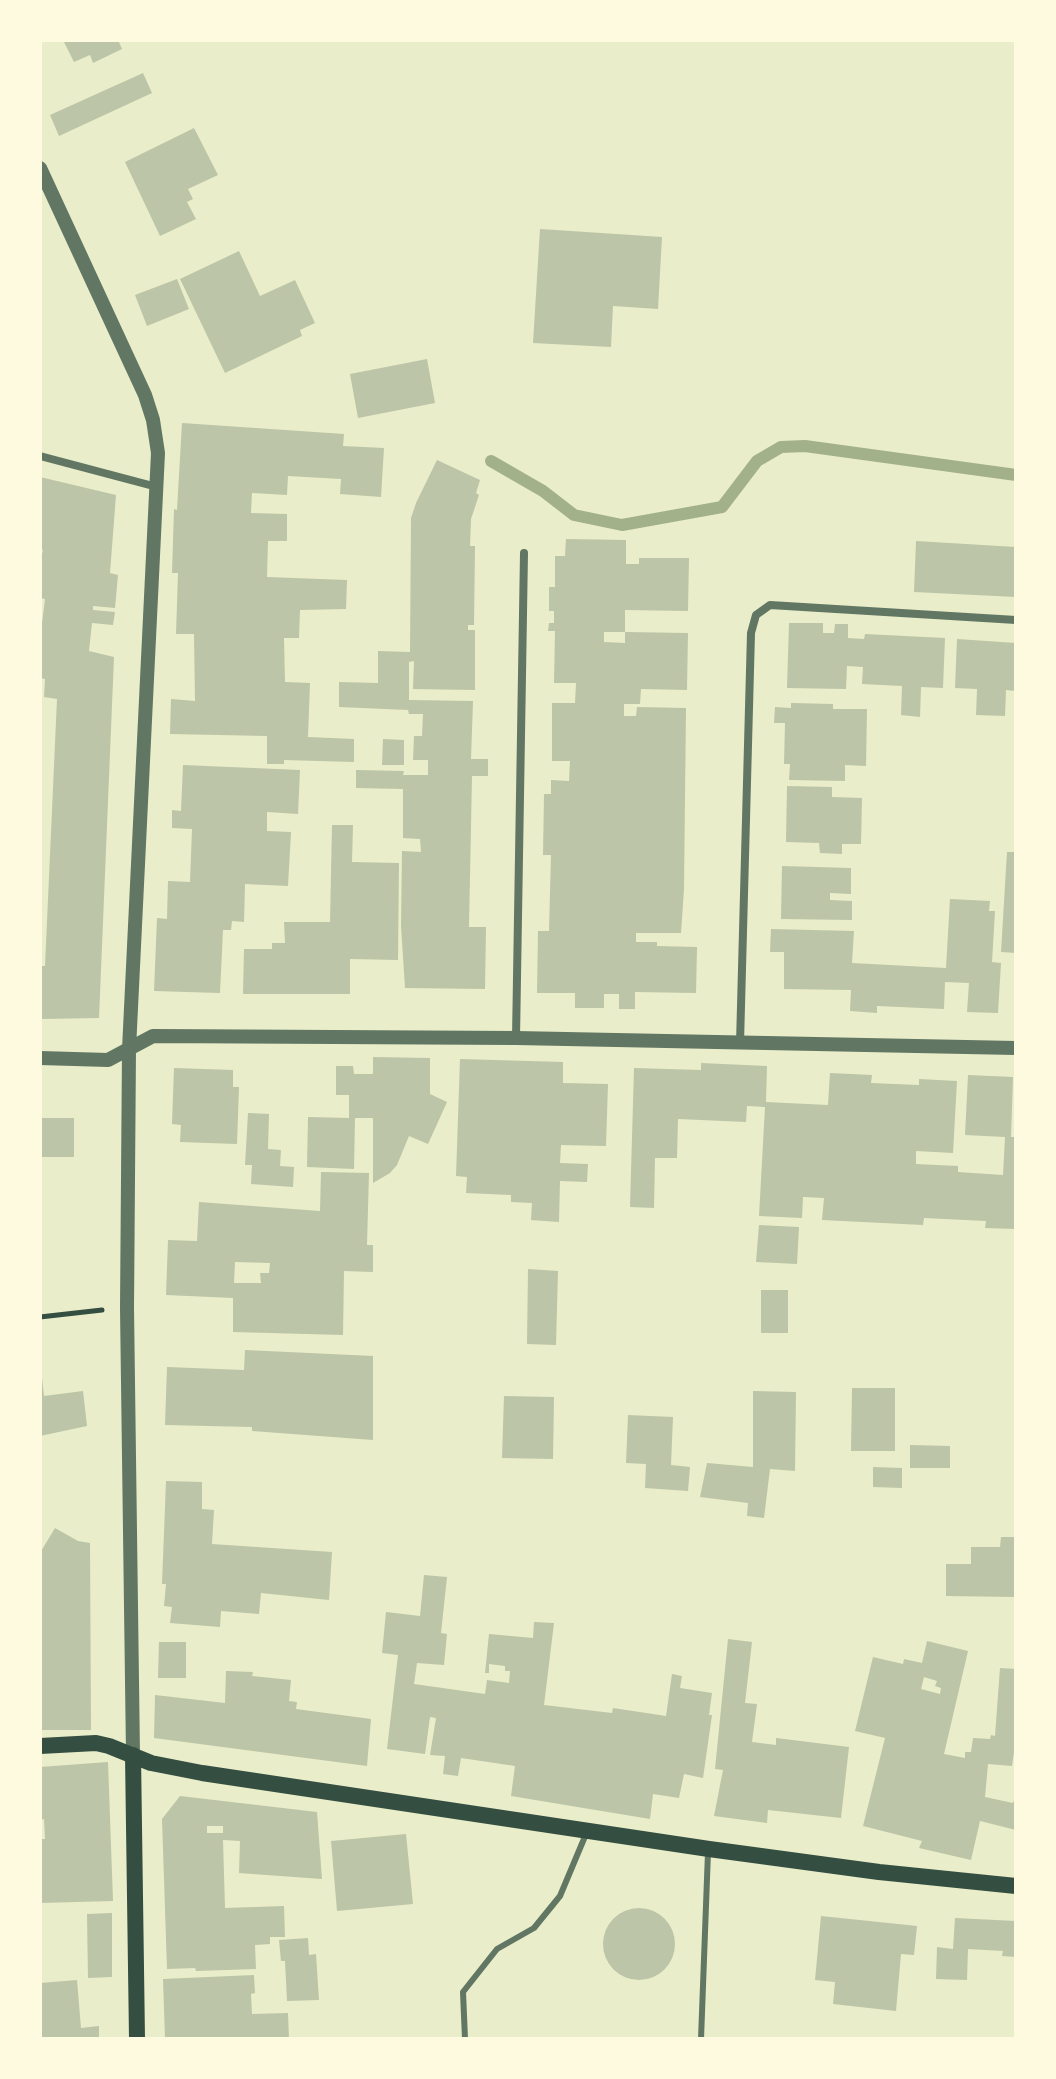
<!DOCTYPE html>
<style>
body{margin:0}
#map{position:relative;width:1056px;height:2079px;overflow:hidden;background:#e9edc9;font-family:Inter,sans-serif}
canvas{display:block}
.frame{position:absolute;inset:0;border:42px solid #fefae0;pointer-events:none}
</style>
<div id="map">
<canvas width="1056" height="2079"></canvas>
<div class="frame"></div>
</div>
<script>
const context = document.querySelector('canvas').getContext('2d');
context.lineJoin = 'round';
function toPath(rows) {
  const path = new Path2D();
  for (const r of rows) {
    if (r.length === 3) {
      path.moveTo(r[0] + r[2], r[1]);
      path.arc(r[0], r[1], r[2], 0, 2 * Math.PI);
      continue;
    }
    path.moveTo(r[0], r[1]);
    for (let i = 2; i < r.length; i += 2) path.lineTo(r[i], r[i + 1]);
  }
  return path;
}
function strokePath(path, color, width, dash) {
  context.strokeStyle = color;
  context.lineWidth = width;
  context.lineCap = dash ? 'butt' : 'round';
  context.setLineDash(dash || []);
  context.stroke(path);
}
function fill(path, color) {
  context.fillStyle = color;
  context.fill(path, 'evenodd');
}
const stream = toPath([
 [491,461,543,491,574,515,622,525,722,507,757,461,781,447,805,446,1016,475]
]);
const building = toPath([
 [63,40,118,40,122,49,93,63,90,55,74,62],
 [143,73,152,93,59,136,50,115],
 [194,128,218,175,188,189,193,199,187,202,196,219,160,236,125,162],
 [540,229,662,237,658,309,613,306,611,347,533,343],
 [239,251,260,296,295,280,315,323,300,330,302,336,225,373,180,279],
 [177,279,189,309,147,326,135,295],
 [427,359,435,403,358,418,350,374],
 [182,423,344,434,343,446,384,448,381,497,340,494,341,479,288,476,287,495,252,493,251,513,287,514,287,541,268,541,267,577,347,580,346,609,300,610,299,638,284,638,285,682,310,683,308,737,354,739,354,762,284,760,284,764,267,764,267,736,170,734,171,699,195,701,194,634,176,634,178,573,172,573,174,509,177,510],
 [437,460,480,480,476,493,479,495,471,519,470,546,475,546,474,625,468,625,468,630,475,630,475,690,413,689,414,661,409,662,409,700,473,701,471,759,488,759,488,776,472,776,469,927,486,927,485,989,405,988,401,926,402,851,421,852,420,839,403,838,403,789,356,788,356,770,404,771,403,775,428,775,428,760,413,760,414,736,422,736,423,714,409,714,408,710,339,707,339,682,378,683,378,651,410,652,411,518,416,503],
 [40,477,116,495,110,573,118,575,115,608,93,606,93,610,115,612,113,625,92,623,89,651,114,657,99,1018,40,1019,40,966,45,966,57,699,44,697,45,679,40,678,40,639,45,599,40,598,40,562,43,550,40,549],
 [566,539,626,540,626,564,639,564,639,558,689,558,688,611,625,610,625,632,604,632,604,642,625,643,625,632,688,633,687,690,641,689,640,704,624,704,624,716,636,716,637,707,686,708,684,889,681,933,636,933,636,942,657,942,657,946,697,947,696,993,635,992,635,1009,619,1009,619,994,604,994,604,1008,575,1008,575,993,537,993,538,931,549,931,551,855,543,855,544,794,551,794,551,780,569,781,570,761,552,761,552,703,575,703,576,683,554,683,555,631,548,631,549,623,554,623,554,611,549,611,549,587,555,587,555,556,565,556],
 [916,541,1016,547,1016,597,914,592],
 [789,623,823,623,823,633,834,633,835,624,848,624,848,638,864,639,865,634,945,638,943,688,921,687,920,717,901,715,902,686,862,684,863,667,847,666,846,689,787,688],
 [957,639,1016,643,1016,691,1006,690,1005,716,976,715,977,689,955,688],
 [791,703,833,704,833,709,867,709,866,766,845,765,845,781,789,780,790,764,784,764,785,723,774,723,775,707,791,708],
 [383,739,404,740,404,765,382,765],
 [183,765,300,770,298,814,267,812,267,831,291,832,288,886,245,884,244,922,232,921,231,930,223,930,220,993,154,991,157,918,167,919,168,881,190,882,192,829,172,828,172,810,181,811],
 [787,786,832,787,832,797,862,798,861,844,842,844,842,854,820,853,819,843,786,842],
 [332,825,353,825,352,862,399,863,398,960,350,959,350,994,243,994,244,949,272,949,272,943,285,943,284,922,330,922],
 [1007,852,1016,852,1016,953,1001,952],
 [782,866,851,868,851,894,830,893,830,900,852,901,852,920,781,919],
 [950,899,990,901,989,911,995,911,992,962,1001,963,998,1013,967,1012,969,983,945,982,944,1009,877,1006,877,1013,850,1011,851,990,784,989,784,952,770,952,771,929,854,931,852,963,946,968],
 [373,1057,430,1058,430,1094,447,1102,428,1144,409,1136,397,1165,390,1173,373,1183,373,1118,355,1118,354,1169,307,1167,308,1117,349,1118,349,1095,336,1095,336,1066,353,1066,354,1074,373,1074],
 [460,1059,563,1062,563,1083,608,1084,606,1146,561,1145,560,1163,588,1164,587,1182,560,1181,559,1222,531,1220,532,1203,511,1202,511,1195,466,1193,467,1177,456,1176],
 [701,1063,767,1066,766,1102,828,1105,830,1073,872,1075,871,1083,919,1085,919,1079,957,1081,953,1153,916,1151,916,1164,958,1166,958,1172,1003,1175,1005,1137,965,1135,968,1075,1013,1077,1011,1137,1016,1137,1016,1229,985,1228,986,1221,924,1218,923,1225,822,1220,824,1198,803,1197,802,1218,759,1216,765,1107,747,1106,746,1122,678,1119,677,1158,655,1158,654,1208,630,1207,634,1068,701,1070],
 [174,1068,233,1070,233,1087,239,1087,237,1144,180,1142,181,1125,172,1124],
 [248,1113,269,1114,268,1149,281,1150,280,1166,294,1167,293,1187,251,1184,252,1165,245,1165],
 [40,1118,74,1118,74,1157,40,1157],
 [321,1172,369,1173,367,1245,373,1245,373,1272,344,1271,343,1335,233,1332,233,1298,166,1295,168,1240,197,1241,199,1202,320,1211],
 [235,1262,270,1263,269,1273,260,1273,261,1283,234,1283],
 [759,1225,799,1227,797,1264,756,1262],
 [528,1269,558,1271,556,1345,527,1344],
 [761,1290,788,1290,788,1333,761,1333],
 [245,1350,373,1356,373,1440,252,1431,252,1427,165,1425,167,1367,244,1370],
 [42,1378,44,1396,83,1391,87,1426,40,1436,40,1379],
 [852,1388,895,1388,895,1451,851,1451],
 [753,1391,796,1392,795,1471,770,1469,764,1518,747,1516,748,1503,700,1497,707,1463,753,1467],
 [504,1396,554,1397,553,1459,502,1458],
 [628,1415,673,1417,671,1465,690,1467,688,1491,645,1488,646,1464,626,1463],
 [910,1445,950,1446,950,1468,910,1468],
 [873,1467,902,1468,902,1488,873,1487],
 [166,1481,202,1482,202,1509,214,1510,212,1544,332,1552,329,1600,261,1593,259,1614,221,1611,220,1627,170,1623,172,1607,164,1606,166,1584,162,1584],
 [55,1528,78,1541,90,1543,91,1730,40,1730,40,1553],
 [1001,1537,1016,1537,1016,1597,946,1596,946,1564,971,1564,971,1547,1000,1547],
 [424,1575,447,1577,441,1633,447,1634,444,1665,417,1663,414,1684,485,1694,487,1680,509,1683,510,1671,505,1671,505,1666,489,1664,489,1673,485,1673,489,1634,533,1638,534,1622,554,1623,544,1705,612,1713,613,1708,666,1716,672,1674,682,1676,680,1688,712,1693,709,1715,712,1715,703,1778,684,1774,679,1798,653,1794,650,1819,511,1796,515,1766,461,1758,458,1776,443,1774,445,1756,430,1755,436,1718,430,1717,425,1754,387,1749,398,1655,382,1653,386,1612,420,1616],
 [728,1639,752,1642,745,1703,757,1704,752,1742,776,1745,776,1738,849,1747,841,1818,768,1810,767,1823,714,1816,723,1770,715,1769],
 [927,1641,968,1651,944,1754,965,1758,965,1752,971,1752,973,1738,990,1739,991,1735,995,1736,1000,1668,1016,1669,1016,1738,1012,1766,988,1764,985,1797,1013,1803,1016,1794,1016,1830,980,1821,971,1860,919,1848,922,1841,863,1826,885,1738,855,1731,873,1657,903,1664,904,1659,922,1663],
 [924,1677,937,1681,935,1686,941,1688,940,1694,921,1689],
 [159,1642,186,1642,186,1678,158,1678],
 [226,1671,253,1672,252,1676,291,1680,289,1701,297,1702,296,1709,371,1719,367,1766,154,1738,155,1695,225,1703],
 [108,1762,113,1901,40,1903,40,1839,45,1839,44,1819,40,1820,40,1767],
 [180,1796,317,1812,322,1879,239,1873,240,1841,223,1840,225,1908,284,1906,285,1937,270,1937,270,1944,255,1945,256,1969,196,1971,195,1968,167,1969,162,1819],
 [207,1826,223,1826,223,1833,207,1833],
 [406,1834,413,1904,337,1911,331,1841],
 [639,1944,36],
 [112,1913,112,1977,88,1978,87,1914],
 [821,1916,917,1926,914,1955,901,1954,896,2011,833,2004,835,1982,815,1980],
 [955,1918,1016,1921,1016,1957,1002,1956,1003,1951,968,1949,967,1980,936,1979,937,1947,953,1949],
 [308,1938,309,1955,316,1954,319,2000,287,2001,285,1961,281,1961,279,1940],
 [254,1975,255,1993,251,1994,252,2014,288,2013,289,2039,165,2039,163,1979],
 [77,1980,81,2028,99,2026,99,2039,40,2039,40,1983]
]);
const path = toPath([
 [40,1317,102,1310]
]);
const service = toPath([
 [465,2039,463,1992,497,1949,534,1928,560,1896,586,1834],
 [701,2039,708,1852]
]);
const minor = toPath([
 [40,456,157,487],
 [516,1038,524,553],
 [740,1043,751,633,756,615,770,605,1016,620]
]);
const tertiary = toPath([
 [40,168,145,395,153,420,158,453,129,1049,127,1308,133,1755],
 [40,1058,108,1060,153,1036,516,1038,1016,1048]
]);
const secondary = toPath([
 [40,1746,96,1743,109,1746,151,1763,202,1773,709,1849,879,1872,1016,1886],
 [133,1755,137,2039]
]);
strokePath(stream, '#a3b18a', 12);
fill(building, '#bcc5a7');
strokePath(path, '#344e41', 5);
strokePath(service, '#617663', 6);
strokePath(minor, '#617663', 8);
strokePath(tertiary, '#617663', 14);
strokePath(secondary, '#344e41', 16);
</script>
